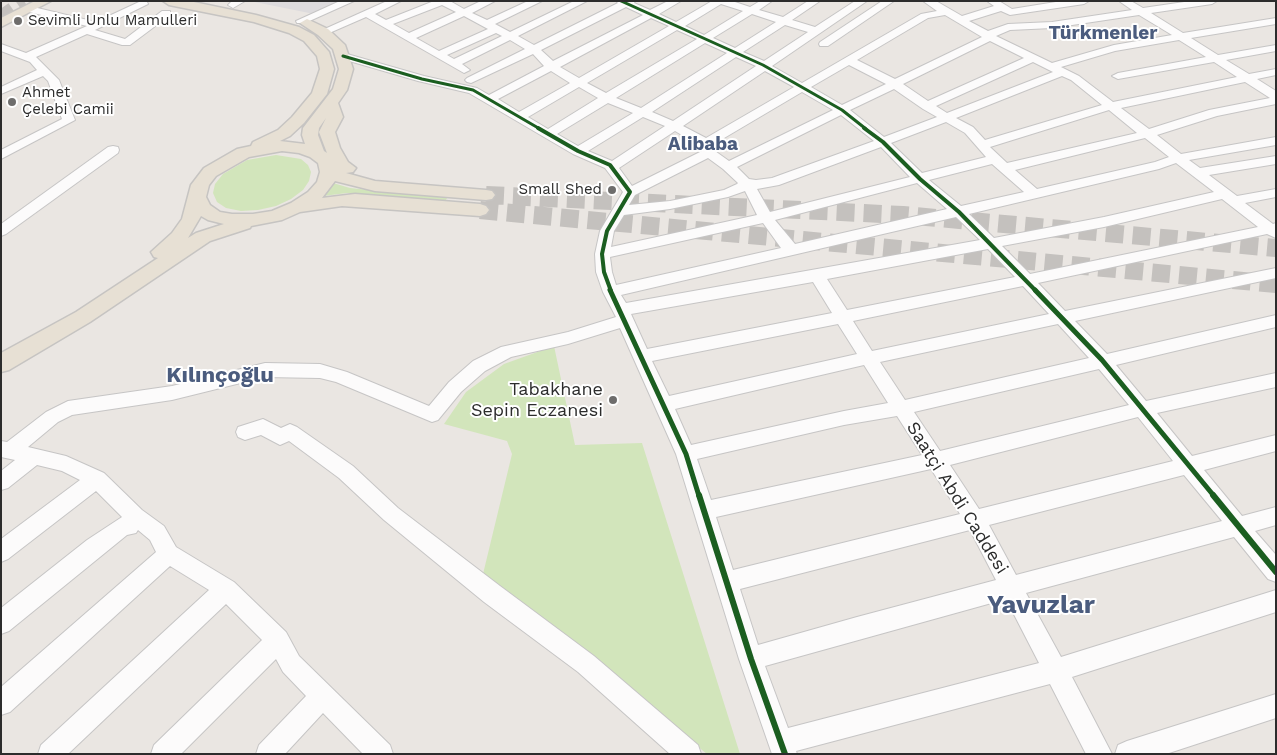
<!DOCTYPE html>
<meta charset="utf-8">
<style>
body{margin:0}
#map{position:relative;width:1277px;height:755px;overflow:hidden;background:#eae6e2;font-family:"Work Sans",sans-serif}
canvas{display:block}
.frame{position:absolute;inset:0;border:2px solid #2c2c2c;pointer-events:none}
</style>
<div id="map">
<canvas width="1277" height="755"></canvas>
<div class="frame"></div>
</div>
<script>
const context = document.querySelector('canvas').getContext('2d');
context.lineJoin = 'round';
function fill(path, color) {
  context.fillStyle = color;
  context.fill(path, 'evenodd');
}
function toPath(rows) {
  const path = new Path2D();
  for (const r of rows) {
    path.moveTo(r[0], r[1]);
    for (let i = 2; i < r.length; i += 2) path.lineTo(r[i], r[i + 1]);
  }
  return path;
}
function strokePath(path, color, width, dash) {
  context.strokeStyle = color;
  context.lineWidth = width;
  context.lineCap = dash ? 'butt' : 'round';
  context.setLineDash(dash || []);
  context.stroke(path);
}
function label(font, color, halo, rows, align = 'center') {
  context.font = font + ' "Work Sans",sans-serif';
  context.lineWidth = 4;
  context.setLineDash([]);
  context.textBaseline = 'middle';
  context.strokeStyle = halo;
  context.fillStyle = color;
  for (const [text, x, y, turn = 0] of rows) {
    context.save();
    context.translate(x, y);
    context.rotate((+turn || 0) * Math.PI / 180);
    context.textAlign = isNaN(turn) ? turn : align;
    if (halo) context.strokeText(text, 0, 0);
    context.fillText(text, 0, 0);
    context.restore();
  }
}
const industrial = toPath([
 [250,1,338,1,314,14]
]);
const green = toPath([
 [276,155,301,159,308,165,311,172,309,181,303,190,291,199,276,206,258,210,241,211,226,208,217,202,213,193,215,184,223,174,247,160],
 [333,183,350,188,447,198,445,202,347,193,323,196],
 [554,346,575,445,642,443,740,754,707,754,483,574,512,454,507,441,444,424,466,392,504,364]
]);
const majorTunnelFar1 = toPath([
 [1,17,24,1]
]);
const majorTunnel = toPath([
 [486,195,903,215,1276,248],
 [480,210,1276,284]
]);
const minor = toPath([
 [232,1,245,1,233,8,228,5,232,1],
 [340,1,354,1,305,23,297,23,296,21,340,1],
 [387,1,401,1,375,14,386,20,434,1,450,1,464,9,481,1,495,1,472,13,487,20,528,1,542,1,495,24,510,32,574,1,587,1,518,36,534,45,618,3,616,1,635,1,634,3,650,10,668,1,681,1,659,14,676,22,712,1,732,1,750,7,760,1,772,1,759,10,783,17,808,1,820,1,792,20,815,27,855,1,867,1,772,66,802,83,921,14,937,11,923,1,936,1,962,16,994,6,987,1,999,1,1012,9,1062,1,1089,1,1084,4,1010,15,1001,11,969,21,988,31,1008,24,1052,22,1132,10,1119,1,1131,1,1143,8,1191,1,1217,1,1212,4,1151,13,1183,33,1276,18,1276,24,1191,38,1218,55,1276,45,1276,51,1226,60,1249,74,1276,69,1276,75,1257,79,1276,91,1276,104,1217,116,1157,135,1181,154,1276,137,1276,145,1189,160,1200,168,1276,156,1276,164,1209,175,1237,196,1276,189,1276,197,1245,203,1273,224,1276,223,1276,238,1267,234,1038,283,1065,311,1276,268,1276,278,1075,321,1107,354,1276,315,1276,327,1116,365,1146,401,1276,373,1276,387,1157,413,1192,456,1276,435,1276,451,1204,470,1242,516,1276,507,1276,525,1255,531,1276,555,1276,582,1268,579,1234,537,1026,593,1061,657,1276,590,1276,612,1072,677,1112,754,1086,754,1050,684,796,751,797,754,772,754,739,659,676,454,620,328,568,344,511,357,485,371,461,392,438,420,432,422,336,382,320,378,265,377,172,400,72,415,58,422,28,447,66,456,104,473,142,510,164,526,176,547,234,582,286,632,299,656,390,745,393,754,363,754,323,713,285,754,256,754,259,745,306,696,283,672,276,659,181,754,151,754,154,745,262,640,226,604,68,754,38,754,41,745,209,590,170,566,10,712,1,715,1,687,156,552,150,540,138,530,136,533,127,535,9,631,1,634,1,608,87,540,122,517,96,491,8,559,1,562,1,539,80,480,62,471,37,465,8,488,1,490,1,471,15,460,1,457,1,441,7,442,46,412,68,401,172,386,265,363,320,364,347,372,429,406,449,382,473,361,501,347,568,332,616,317,603,292,596,272,595,254,600,231,623,192,605,168,573,154,469,93,418,81,339,58,338,56,339,54,347,54,424,76,477,88,489,95,544,66,533,54,471,83,467,82,465,80,467,78,525,49,510,40,462,64,470,70,464,73,366,17,327,34,319,34,318,32,387,1],
 [721,4,743,11,704,35,685,26,721,4],
 [442,5,456,12,409,33,393,24,442,5],
 [626,7,643,15,553,61,541,50,626,7],
 [752,14,776,22,735,48,713,38,752,14],
 [945,15,982,37,895,79,857,60,928,18,945,15],
 [1139,15,1172,35,1114,45,1052,63,996,36,1010,30,1052,28,1139,15],
 [464,16,488,29,439,51,416,38,464,16],
 [651,18,669,26,579,78,560,67,651,18],
 [785,25,808,32,764,61,743,52,785,25],
 [677,30,697,39,606,93,587,83,677,30],
 [496,33,502,36,454,59,447,55,496,33],
 [1179,40,1206,57,1118,73,1112,76,1118,79,1214,62,1237,77,1113,102,1079,76,1061,67,1115,51,1179,40],
 [990,41,1024,58,928,101,903,84,990,41],
 [705,43,727,53,641,108,616,98,705,43],
 [736,57,756,66,673,121,652,112,736,57],
 [1033,62,1053,72,947,113,936,106,1033,62],
 [849,65,886,84,842,105,811,87,849,65],
 [551,71,570,83,519,112,498,99,551,71],
 [765,71,794,87,706,138,683,126,765,71],
 [1062,76,1071,80,1102,105,985,140,973,127,956,118,1062,76],
 [1245,82,1270,98,1209,110,1149,129,1121,108,1245,82],
 [579,87,598,98,548,129,528,117,579,87],
 [894,89,923,109,937,117,884,137,850,110,894,89],
 [802,92,833,110,729,161,715,151,714,144,802,92],
 [608,103,633,113,578,146,557,134,608,103],
 [1109,110,1137,133,1007,163,990,147,1109,110],
 [841,115,874,141,772,178,756,180,749,179,737,167,841,115],
 [643,117,665,126,612,161,588,151,643,117],
 [946,122,965,133,986,157,922,173,891,143,946,122],
 [675,131,702,147,702,151,632,186,619,168,675,131],
 [1145,138,1169,157,1155,162,1037,189,1015,170,1145,138],
 [881,147,910,177,770,212,757,189,779,185,881,147],
 [708,158,723,169,738,183,737,184,724,190,670,201,629,205,635,195,708,158],
 [1176,163,1214,192,1104,217,994,238,969,214,1159,169,1176,163],
 [992,164,1024,192,961,206,929,180,992,164],
 [917,183,947,209,795,244,775,220,917,183],
 [745,191,757,215,611,247,614,231,624,215,670,209,728,197,745,191],
 [1222,199,1258,227,1030,274,1002,246,1104,227,1222,199],
 [956,217,980,240,626,303,621,295,956,217],
 [763,223,781,248,616,285,612,272,610,257,763,223],
 [988,249,1015,277,847,310,827,279,988,249],
 [813,282,832,313,647,349,631,314,813,282],
 [1023,286,1049,314,872,351,853,321,1023,286],
 [838,324,857,354,669,396,652,361,838,324],
 [1058,324,1089,358,905,400,880,362,1058,324],
 [864,365,888,403,844,411,691,445,675,409,864,365],
 [1099,369,1129,405,940,451,914,412,1099,369],
 [897,416,922,455,711,500,697,459,844,425,897,416],
 [1138,417,1173,461,979,509,950,465,1138,417],
 [931,469,960,514,733,570,716,517,931,469],
 [1184,475,1222,521,1016,575,989,525,1184,475],
 [970,530,996,580,857,617,758,645,740,589,970,530],
 [1006,599,1039,663,788,728,765,666,1006,599],
 [882,1,894,1,828,46,820,46,819,44,820,42,882,1],
 [139,2,147,2,148,4,95,30,125,39,162,11,170,11,170,15,130,45,122,45,87,34,36,57,59,80,75,120,1,159,1,150,62,119,48,81,43,76,1,94,1,87,37,70,30,62,1,51,1,44,26,53,87,26,25,11,25,7,29,6,96,22,139,2],
 [113,146,118,147,119,150,118,153,6,234,1,236,1,224,108,147,113,146],
 [263,419,281,428,290,424,297,427,353,466,398,508,500,586,594,656,698,745,701,754,670,754,578,672,484,602,384,520,339,478,289,441,280,445,261,435,245,440,238,437,236,432,238,427,263,419],
 [1276,694,1276,718,1166,754,1115,754,1118,745,1127,741,1276,694]
]);
const major = toPath([
 [35,1,51,1,1,27,1,18,35,1],
 [163,1,189,1,256,15,299,27,314,35,329,52,334,69,327,94,304,123,290,136,280,141,305,144,302,135,303,128,333,89,339,69,333,49,318,35,300,23,307,19,328,29,345,45,353,69,347,90,338,103,343,117,335,132,340,148,348,162,356,168,353,172,346,173,375,181,486,190,492,191,495,195,492,199,486,200,375,191,335,181,322,198,355,194,480,204,486,206,489,210,486,214,480,216,342,206,300,212,282,220,251,226,250,228,210,241,90,322,9,370,1,372,1,353,76,312,158,258,154,257,151,252,172,233,182,219,191,185,204,168,237,149,251,146,253,142,278,130,292,117,312,93,320,69,317,56,304,41,289,33,254,22,169,5,163,1],
 [326,118,319,132,327,153,324,151,318,135,319,128,326,118],
 [282,151,299,153,310,157,318,163,320,172,317,182,308,192,291,203,272,211,253,214,232,214,220,212,210,205,206,197,209,185,216,176,249,157,282,151],
 [201,216,208,220,224,224,196,233,188,238,201,216]
]);
const cyclewayFar3 = toPath([
 [621,1,763,65,842,110,866,129],
 [343,56,422,79,473,90,540,129]
]);
const cyclewayFar2 = toPath([
 [538,128,578,151,610,165,630,192,607,231,602,254,604,272,611,291],
 [864,128,883,142,920,179,959,212,1036,291]
]);
const cyclewayFar1 = toPath([
 [610,290,686,454,699,496],
 [1035,290,1102,360,1214,496]
]);
const cycleway = toPath([
 [699,495,751,659,785,754],
 [1213,495,1276,572]
]);
const markers = [
 [18,21,5,"#6e6d6c"],
 [12,102,5,"#6e6d6c"],
 [612,190,5,"#6e6d6c"],
 [613,400,5,"#6e6d6c"]
];
const farPoinames = [
 ["Sevimli Unlu Mamulleri",28,21],
 ["Ahmet",22,93],
 ["Çelebi Camii",22,110],
 ["Small Shed",602,190,"right"]
];
const poiNames = [
 ["Tabakhane",603,390],
 ["Sepin Eczanesi",603,411]
];
const streetNames = [
 ["Saatçi Abdi Caddesi",957,498,58]
];
const farDistrictnames = [
 ["Türkmenler",1103,33],
 ["Alibaba",703,144]
];
const districtNames = [
 ["Kılınçoğlu",220,376]
];
const nearDistrictnames = [
 ["Yavuzlar",1041,605]
];
fill(industrial, '#dddbdd');
fill(green, '#d2e5bb');
strokePath(majorTunnelFar1, '#c4c1be', 14, [14, 7]);
strokePath(majorTunnel, '#c4c1be', 18, [18, 9]);
strokePath(minor, '#c6c5c5', 2);
strokePath(major, '#c6c4c2', 3);
fill(minor, '#fcfbfb');
fill(major, '#e7e0d4');
strokePath(cyclewayFar3, '#1b5e20', 3);
strokePath(cyclewayFar2, '#1b5e20', 4);
strokePath(cyclewayFar1, '#1b5e20', 5);
strokePath(cycleway, '#1b5e20', 6);
for (const [x, y, r, color] of markers) {
  const dot = new Path2D();
  dot.arc(x, y, r, 0, 2 * Math.PI);
  context.fillStyle = color;
  context.fill(dot);
  strokePath(dot, '#fff', 2);
}
label('15px', '#2c2c2c', '#fff', farPoinames, 'left');
label('18px', '#2c2c2c', '#fff', poiNames, 'right');
label('18px', '#2c2c2c', '#fff', streetNames);
label('bold 19px', '#4b5c7e', '#fff', farDistrictnames);
label('bold 22px', '#4b5c7e', '#fff', districtNames);
label('bold 26px', '#4b5c7e', '#fff', nearDistrictnames);
</script>
